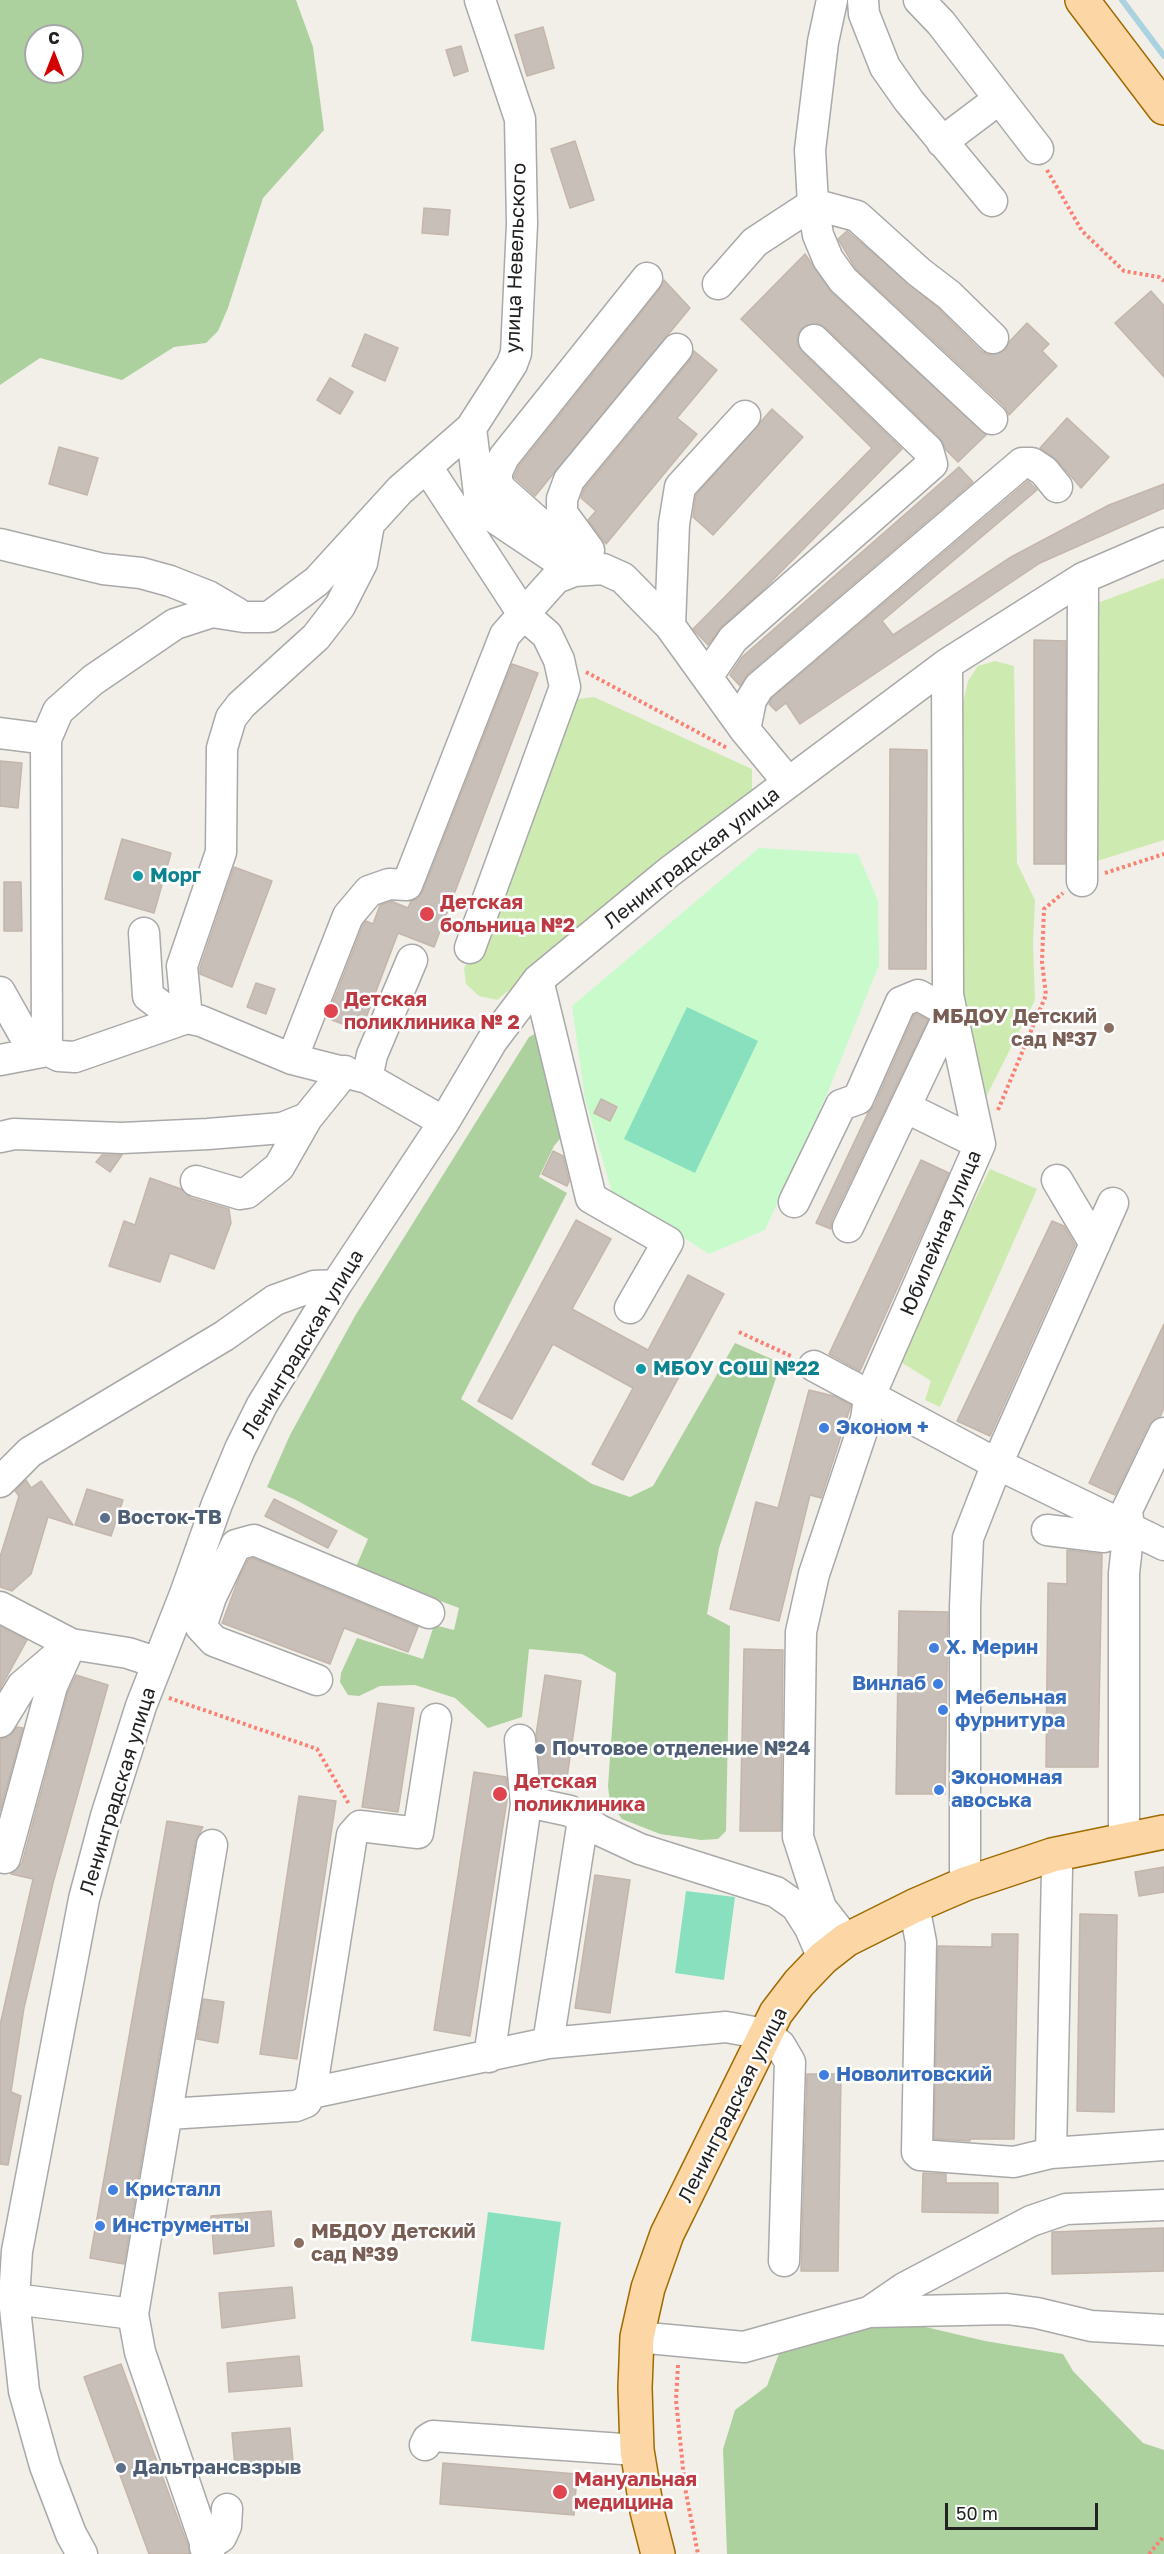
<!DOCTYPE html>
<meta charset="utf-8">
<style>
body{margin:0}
#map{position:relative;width:1164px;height:2554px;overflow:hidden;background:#f2efe9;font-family:"Golos Text",sans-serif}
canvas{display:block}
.north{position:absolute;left:24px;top:24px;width:60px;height:60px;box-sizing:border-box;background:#fff;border:2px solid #a7a7a7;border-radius:50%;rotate:0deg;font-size:16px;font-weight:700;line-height:24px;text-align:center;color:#222}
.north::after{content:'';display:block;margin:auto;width:21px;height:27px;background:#d40000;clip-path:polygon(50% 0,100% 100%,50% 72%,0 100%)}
.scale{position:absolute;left:945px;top:2503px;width:153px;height:27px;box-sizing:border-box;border:3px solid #222;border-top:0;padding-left:8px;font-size:18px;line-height:21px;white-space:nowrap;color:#222;-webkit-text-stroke:4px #fff;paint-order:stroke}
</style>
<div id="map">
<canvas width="1164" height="2554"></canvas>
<div class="north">С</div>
<div class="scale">50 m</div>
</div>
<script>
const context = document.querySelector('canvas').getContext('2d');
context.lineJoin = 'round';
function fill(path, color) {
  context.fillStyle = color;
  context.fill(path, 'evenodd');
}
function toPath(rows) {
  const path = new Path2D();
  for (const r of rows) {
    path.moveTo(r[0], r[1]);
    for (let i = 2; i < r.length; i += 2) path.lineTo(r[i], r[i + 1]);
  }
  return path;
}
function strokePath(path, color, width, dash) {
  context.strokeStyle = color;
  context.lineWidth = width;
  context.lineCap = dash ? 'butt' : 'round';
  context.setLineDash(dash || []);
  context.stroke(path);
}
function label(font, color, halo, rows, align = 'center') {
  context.font = font + ' "Golos Text",sans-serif';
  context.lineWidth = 5;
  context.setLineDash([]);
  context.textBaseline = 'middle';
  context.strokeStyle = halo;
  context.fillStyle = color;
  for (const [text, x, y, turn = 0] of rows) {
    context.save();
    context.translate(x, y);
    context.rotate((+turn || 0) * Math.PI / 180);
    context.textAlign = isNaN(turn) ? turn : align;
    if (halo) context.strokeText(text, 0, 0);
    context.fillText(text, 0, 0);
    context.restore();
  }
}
const grass = toPath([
 [1164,578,1164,840,1094,862,1095,604],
 [995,661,1014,666,1017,863,1035,900,1033,944,1035,1000,983,1103,972,1055,960,967,962,707,968,681,978,666],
 [594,697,752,769,752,793,497,1000,479,996,466,984,464,968,474,950,566,711,578,699],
 [990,1169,1037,1189,940,1407,925,1400,931,1381,896,1359]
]);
const forest = toPath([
 [0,0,296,0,313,47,324,130,263,198,228,308,218,331,206,343,174,347,122,380,40,358,0,385],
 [36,36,72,36,72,72,36,72],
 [544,1029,570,1127,554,1146,539,1177,567,1193,461,1399,592,1484,630,1497,653,1486,735,1343,781,1363,719,1548,707,1614,730,1626,726,1831,718,1839,701,1840,660,1834,622,1819,610,1803,608,1786,616,1673,582,1654,529,1649,522,1717,488,1728,455,1698,415,1685,380,1686,359,1696,348,1695,340,1682,341,1673,357,1638,423,1659,434,1625,454,1630,459,1608,355,1569,368,1539,296,1500,267,1487,290,1435,355,1316,529,1037],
 [900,2321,985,2341,1063,2354,1073,2371,1143,2443,1164,2450,1164,2554,727,2554,723,2449,735,2410,767,2386,781,2348]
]);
const park = toPath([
 [759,848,858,854,878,901,879,965,827,1094,765,1230,709,1254,612,1192,585,1099,572,1006]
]);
const pitch = toPath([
 [687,1007,758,1041,695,1173,624,1139],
 [686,1891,735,1897,724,1980,675,1973],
 [488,2212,561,2222,544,2350,471,2341]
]);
const stream = toPath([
 [1122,0,1164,56]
]);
const building = toPath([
 [543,27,554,68,527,76,515,35,543,27],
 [461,46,468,71,454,76,446,50,461,46],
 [575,141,594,200,570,208,551,149,575,141],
 [424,208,450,210,448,235,422,233,424,208],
 [847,231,938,308,981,351,989,355,1005,350,1010,341,1027,323,1049,344,1042,351,1057,366,1009,415,1004,406,856,269,838,239,847,231],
 [805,254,831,292,986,435,958,462,946,450,940,438,826,328,818,323,802,328,797,336,798,345,802,352,902,449,763,590,722,626,708,645,693,629,872,448,741,319,805,254],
 [664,280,690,308,535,496,514,477,519,466,660,289,664,280],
 [1151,291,1164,306,1164,377,1115,323,1151,291],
 [365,334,398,348,385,381,352,366,365,334],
 [694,351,717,370,677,418,697,434,606,544,588,520,596,511,581,498,584,489,690,360,694,351],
 [330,378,353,392,340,414,317,400,330,378],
 [772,409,803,437,713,535,693,517,696,495,772,409],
 [1067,418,1109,457,1081,488,1057,460,1040,448,1067,418],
 [59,447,98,458,87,495,49,484,59,447],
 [959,467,973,482,748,674,740,686,730,675,742,657,959,467],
 [1028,481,1037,490,882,621,893,635,1011,557,1109,505,1164,484,1164,508,1040,563,800,724,786,703,776,711,769,704,772,698,1028,481],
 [1034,640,1066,641,1065,864,1034,864,1034,640],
 [512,664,538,673,434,947,398,933,361,1031,327,1018,363,925,366,921,373,924,380,905,391,901,408,908,411,901,417,899,423,891,512,664],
 [890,749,927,750,926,969,889,969,890,749],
 [0,761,22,763,18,808,0,806,0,761],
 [122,839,171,853,154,913,105,899,122,839],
 [234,867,272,881,232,987,200,974,200,968,234,867],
 [4,882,21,882,22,931,4,931,4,882],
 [256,983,275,989,266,1014,247,1007,256,983],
 [917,1014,928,1020,832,1220,831,1229,816,1223,868,1113,874,1106,914,1015,917,1014],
 [601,1099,617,1107,610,1121,594,1113,601,1099],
 [553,1151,563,1156,569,1181,567,1186,542,1174,553,1151],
 [102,1155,122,1155,110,1172,96,1162,102,1155],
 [921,1160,949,1173,860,1371,829,1354,921,1160],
 [150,1178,181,1189,191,1198,229,1209,231,1223,214,1269,170,1253,160,1282,109,1266,124,1221,135,1225,150,1178],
 [576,1220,611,1239,572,1309,648,1350,688,1275,724,1294,623,1480,592,1464,633,1388,553,1344,512,1419,478,1401,576,1220],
 [1052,1221,1064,1226,1075,1245,990,1436,957,1421,1052,1221],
 [1164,1324,1164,1408,1160,1417,1148,1426,1115,1495,1089,1483,1164,1324],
 [809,1390,834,1396,851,1405,821,1498,810,1495,779,1621,730,1609,756,1502,778,1508,809,1390],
 [26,1480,31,1488,41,1481,73,1525,48,1517,31,1574,12,1591,0,1587,0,1557,19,1496,15,1491,26,1480],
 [87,1489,123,1500,111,1536,75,1525,87,1489],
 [274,1499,337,1531,328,1548,265,1516,274,1499],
 [1067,1550,1102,1554,1098,1767,1046,1767,1048,1583,1067,1584,1067,1550],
 [253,1558,418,1627,408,1652,344,1628,330,1664,222,1623,239,1578,248,1560,253,1558],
 [899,1611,948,1612,945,1794,896,1794,899,1611],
 [0,1626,27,1640,0,1689,0,1626],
 [744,1649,783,1650,781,1831,740,1831,744,1649],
 [76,1675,108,1685,53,1883,24,2008,11,2092,21,2096,8,2165,0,2164,0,2025,33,1879,11,1874,22,1863,68,1692,76,1675],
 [545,1675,581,1681,566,1785,541,1781,536,1735,545,1675],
 [378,1703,414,1708,398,1812,362,1807,378,1703],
 [17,1727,23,1728,0,1811,0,1739,9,1737,17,1727],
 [474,1772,506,1777,508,1794,470,2036,434,2030,474,1772],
 [299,1796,336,1801,297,2059,260,2054,299,1796],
 [167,1821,203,1827,195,1842,124,2264,90,2258,167,1821],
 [1164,1867,1164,1892,1139,1896,1135,1872,1164,1867],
 [595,1875,630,1880,610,2013,575,2008,595,1875],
 [1080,1914,1117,1915,1114,2112,1077,2111,1080,1914],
 [992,1934,1018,1934,1014,2139,970,2139,970,2141,934,2139,938,1946,992,1947,992,1934],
 [203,1999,224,2002,218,2043,197,2039,203,1999],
 [807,2074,841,2074,838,2271,801,2271,807,2074],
 [923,2173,946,2174,946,2183,998,2183,998,2213,922,2212,923,2173],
 [271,2211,274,2246,214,2254,211,2216,271,2211],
 [1164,2228,1164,2271,1052,2274,1052,2232,1164,2228],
 [292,2287,295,2318,222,2328,219,2293,292,2287],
 [299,2356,302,2386,229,2392,227,2363,299,2356],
 [121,2364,188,2546,190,2554,149,2554,84,2377,121,2364],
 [290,2428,293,2462,235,2467,232,2433,290,2428],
 [443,2463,577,2474,574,2515,440,2504,443,2463]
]);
const path = toPath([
 [1047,170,1082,231,1124,271,1159,277,1164,281],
 [586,672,727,748],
 [1105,873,1164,854],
 [998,1110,1046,995,1042,962,1044,909,1063,893],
 [739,1332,793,1357],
 [169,1698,317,1749,349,1804],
 [678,2365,676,2400,685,2488,698,2554],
 [1149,2554,1164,2536]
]);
const minor = toPath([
 [480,0,520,119,522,224,516,353,512,364,471,428,480,502,492,516,574,571],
 [832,0,823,42,810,150,813,204,818,235,828,259,843,280,992,419],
 [863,0,864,14,885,67,909,101,992,201],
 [919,0,941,23,1038,149],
 [942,142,999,99],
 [718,284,755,242,813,204,857,216,919,272,949,295,993,338],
 [427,467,523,614,547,635,559,660,565,687,470,948],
 [0,544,103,569,141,573,170,581,208,596,237,613],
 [566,547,502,490,497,483,497,472,504,457,647,278],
 [589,550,562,513,562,499,569,480,677,349],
 [670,626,674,524,680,487,745,416],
 [707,677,733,639,932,464,928,450,814,340],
 [745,730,751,700,759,687,1022,463,1032,463,1044,471,1057,487],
 [0,733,46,739],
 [1082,881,1083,578],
 [144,933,148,996,164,1008,187,1018,182,966,221,852,222,748,231,718,241,705,316,637,340,606,362,563,369,524],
 [538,980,591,1198,668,1242,630,1308],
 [0,992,27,1040,59,1056,75,1057,187,1018,201,1021,292,1059,367,1078,444,1122],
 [47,1051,46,739,58,711,93,680,175,624,212,612,244,617,269,617,317,581,400,490,471,428],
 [292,1059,348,916,369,891,389,884,407,885,505,635,556,578,574,571,603,569,623,578,670,626,745,730,788,782],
 [0,1060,47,1051],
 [367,1078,372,1055,412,960],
 [905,1107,980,1144],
 [0,1137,14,1134,122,1138,208,1134,282,1128,307,1118],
 [1057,1180,1095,1244],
 [196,1181,240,1194,247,1193,279,1167,307,1118,345,1071],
 [794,1202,841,1105,858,1099,901,1002,918,995,942,1008,947,1019,848,1227],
 [814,1366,997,1464,1164,1545],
 [0,1482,30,1452,224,1336,275,1300,314,1286,336,1285],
 [1047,1530,1104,1537,1129,1528],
 [0,1607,71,1644,22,1686,0,1722],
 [317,1680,214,1641,201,1627,211,1597,236,1545,254,1540,429,1613],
 [520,1740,526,1805],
 [1124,1839,1124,1573,1129,1528,1127,1510,1164,1433],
 [5,1858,52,1686,71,1644,128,1653,158,1663],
 [965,1884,965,1607,968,1538,997,1464,1113,1203],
 [914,1906,921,1942,917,2152,920,2155,1014,2162,1051,2153,1164,2145],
 [846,1940,821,1908,798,1837,801,1632,814,1574,866,1419,869,1398,980,1144,948,995,947,664],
 [548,2043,583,1820],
 [489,2057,526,1805,533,1803,570,1811,599,1830,640,1849,776,1892,796,1906,810,1928,823,1958],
 [311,2093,548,2043,726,2027,765,2034,780,2045,790,2062,784,2261],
 [168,2114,296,2106,306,2102,311,2093,352,1835,360,1826,418,1833,436,1719],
 [1051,2153,1057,1869,1052,1855],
 [14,2299,133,2314,212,1845],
 [869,2312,904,2288,1031,2221,1066,2209,1164,2205],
 [133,2314,140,2352,209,2554],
 [637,2337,744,2347,869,2312,1007,2309,1037,2313,1091,2326,1164,2330],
 [425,2445,428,2439,433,2436,637,2450],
 [205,2547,221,2537,226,2526,227,2509],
 [82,2554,71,2534,45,2466,24,2391,14,2299,17,2251,84,1899,106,1816,141,1706,185,1594,217,1504,240,1449,262,1405,336,1285,444,1122,492,1041,538,980,669,872,947,664,1083,578,1164,543]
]);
const major = toPath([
 [1082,0,1164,108],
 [658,2554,647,2511,637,2450,635,2388,637,2337,648,2288,667,2234,776,2013,799,1983,823,1958,846,1940,914,1906,965,1884,1052,1855,1164,1832]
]);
const markers = [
 [138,876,6,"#0f9aa8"],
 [427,914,8,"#e0444e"],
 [331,1011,8,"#e0444e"],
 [1109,1028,6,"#8d6e63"],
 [641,1369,6,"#0f9aa8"],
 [824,1428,6,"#3f7fe0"],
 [105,1518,6,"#5c6f8a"],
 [934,1648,6,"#3f7fe0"],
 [938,1684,6,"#3f7fe0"],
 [943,1710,6,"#3f7fe0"],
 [540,1749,6,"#5c6f8a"],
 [939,1790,6,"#3f7fe0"],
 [500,1794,8,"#e0444e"],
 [824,2075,6,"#3f7fe0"],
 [113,2190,6,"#3f7fe0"],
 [100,2226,6,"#3f7fe0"],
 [299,2243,6,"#8d6e63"],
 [121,2468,6,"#5c6f8a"],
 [560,2492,8,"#e0444e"]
];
const streetNames = [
 ["улица Невельского",516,258,-88],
 ["Ленинградская улица",692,858,-38],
 ["Юбилейная улица",941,1233,-67],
 ["Ленинградская улица",303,1344,-59],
 ["Ленинградская улица",118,1791,-73],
 ["Ленинградская улица",733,2105,-63]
];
const cultureNames = [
 ["Морг",150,876],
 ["МБОУ СОШ №22",653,1369]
];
const healthNames = [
 ["Детская",440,903],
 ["больница №2",440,926],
 ["Детская",344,1000],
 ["поликлиника № 2",344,1023],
 ["Детская",514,1782],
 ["поликлиника",514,1805],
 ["Мануальная",574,2480],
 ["медицина",574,2503]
];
const educationNames = [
 ["МБДОУ Детский",1097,1017],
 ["сад №37",1097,1040],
 ["МБДОУ Детский",311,2232,"left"],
 ["сад №39",311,2255,"left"]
];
const shopNames = [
 ["Эконом +",836,1428],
 ["Х. Мерин",946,1648],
 ["Винлаб",926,1684,"right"],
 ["Мебельная",955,1698],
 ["фурнитура",955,1721],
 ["Экономная",951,1778],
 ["авоська",951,1801],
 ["Новолитовский",836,2075],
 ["Кристалл",125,2190],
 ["Инструменты",112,2226]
];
const serviceNames = [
 ["Восток-ТВ",117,1518],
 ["Почтовое отделение №24",552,1749],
 ["Дальтрансвзрыв",133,2468]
];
fill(grass, '#cdebb0');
fill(forest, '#add19e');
fill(park, '#c8facc');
fill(pitch, '#88e0be');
strokePath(stream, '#aad3df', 6);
fill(building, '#c7bfb8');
strokePath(building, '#c4b6ab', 1.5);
strokePath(minor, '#a9a9a9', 33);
strokePath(major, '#a06b00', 36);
strokePath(path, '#fa8072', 4, [3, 3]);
strokePath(minor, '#fff', 30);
strokePath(major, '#fcd6a4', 33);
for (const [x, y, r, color] of markers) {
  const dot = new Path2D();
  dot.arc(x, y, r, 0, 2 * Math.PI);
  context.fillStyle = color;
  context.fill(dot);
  strokePath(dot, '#fff', 2);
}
label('20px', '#222', '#fff', streetNames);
label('bold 20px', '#0d838f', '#fff', cultureNames, 'left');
label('bold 20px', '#be3a42', '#fff', healthNames, 'left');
label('bold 20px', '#785e54', '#fff', educationNames, 'right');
label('bold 20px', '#366cbe', '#fff', shopNames, 'left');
label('bold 20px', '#4e5e75', '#fff', serviceNames, 'left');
</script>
